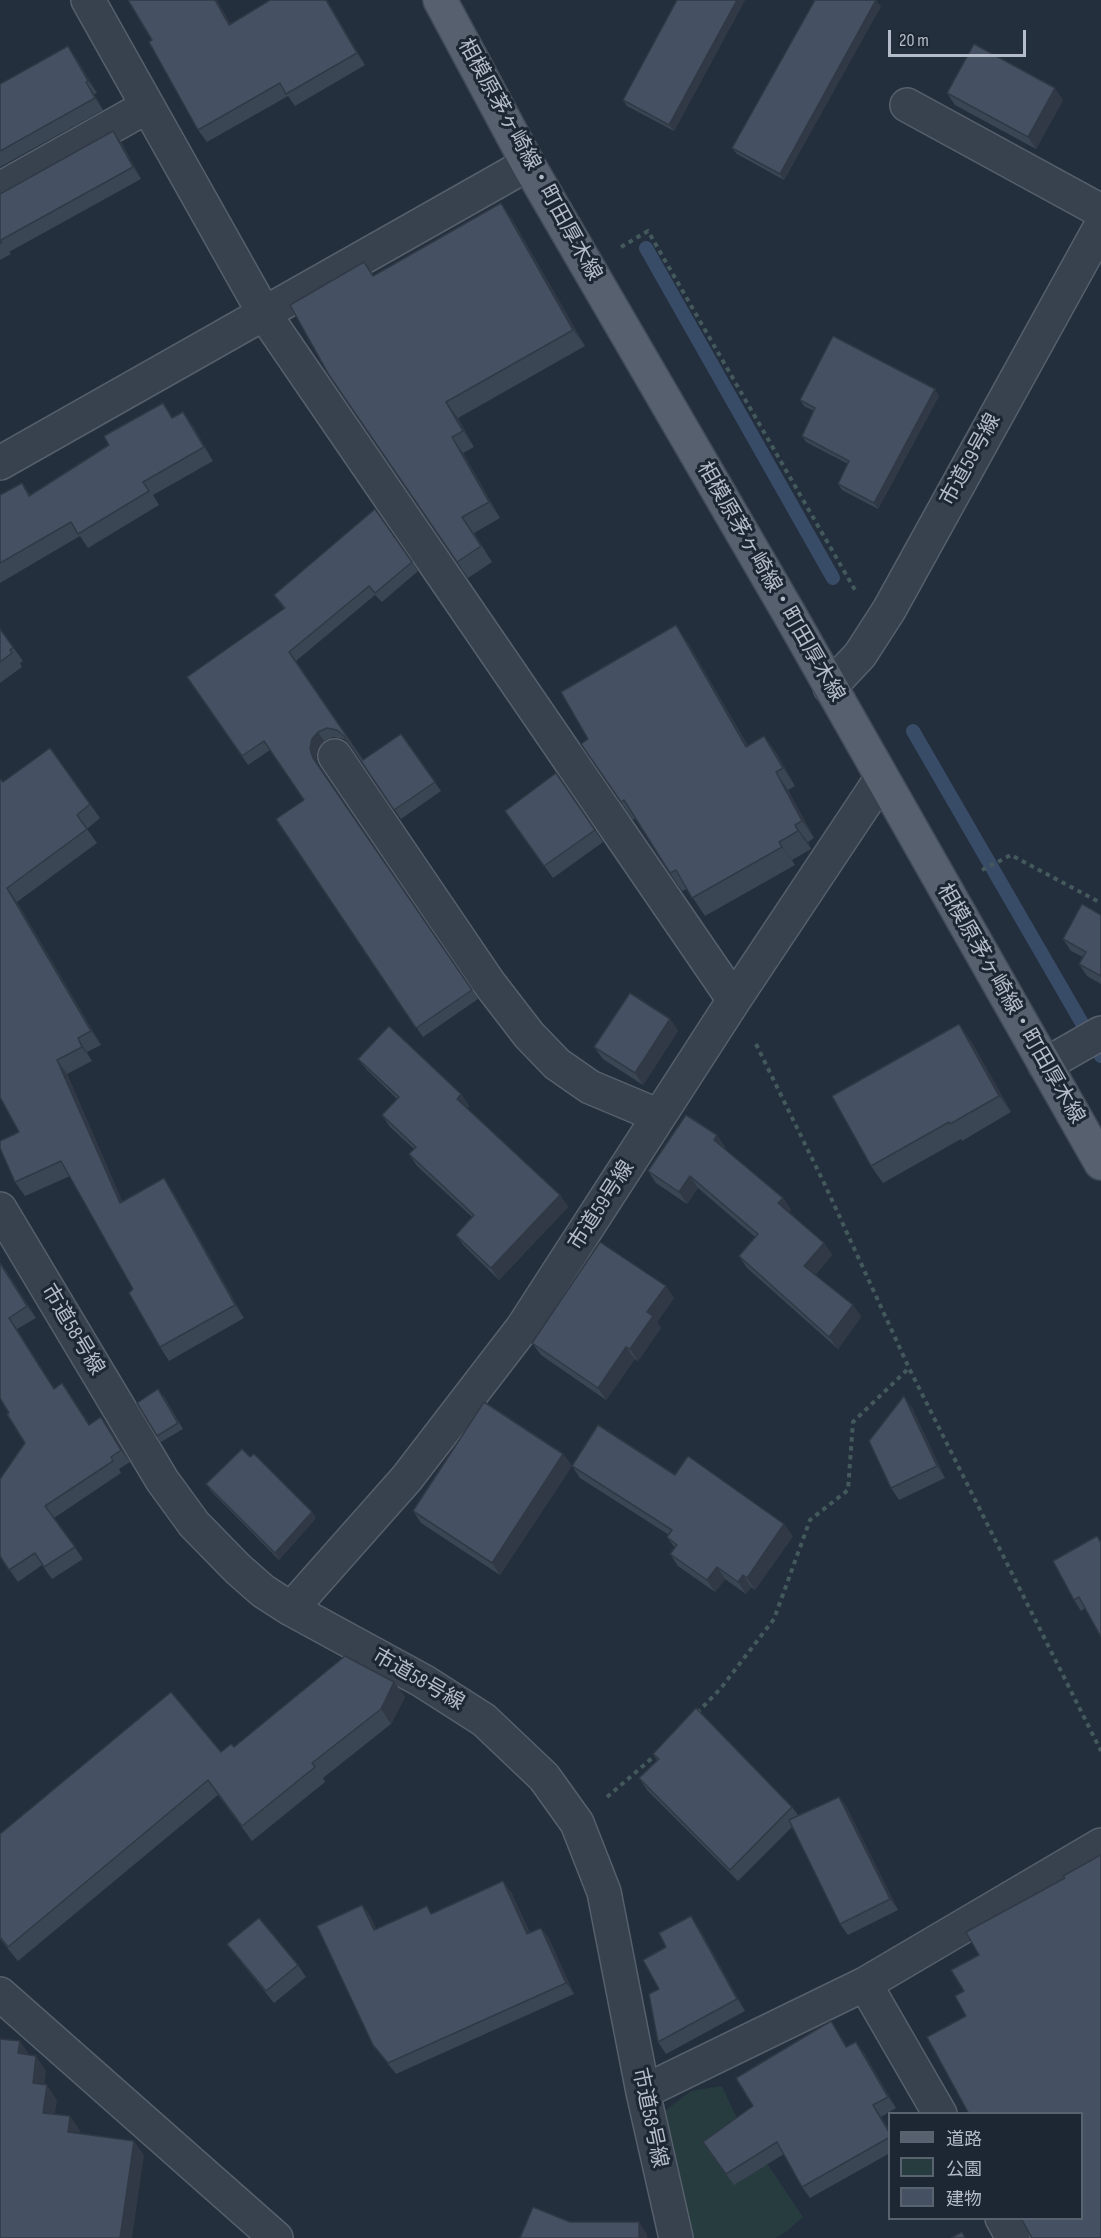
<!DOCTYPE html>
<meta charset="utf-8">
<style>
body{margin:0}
#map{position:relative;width:1101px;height:2238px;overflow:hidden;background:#242f3e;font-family:"Sofia Sans Condensed","Noto Sans JP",sans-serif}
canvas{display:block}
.legend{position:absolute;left:888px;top:2112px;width:195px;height:108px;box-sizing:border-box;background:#1d2633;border:2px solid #59626f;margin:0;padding:8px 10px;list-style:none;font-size:18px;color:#b4bcc9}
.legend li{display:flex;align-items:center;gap:12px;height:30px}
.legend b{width:30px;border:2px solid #59626f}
.scale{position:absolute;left:888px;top:30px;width:138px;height:27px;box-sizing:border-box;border:3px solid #b4bcc9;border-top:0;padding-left:8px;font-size:18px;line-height:21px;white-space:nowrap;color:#b4bcc9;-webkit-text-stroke:4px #1d2633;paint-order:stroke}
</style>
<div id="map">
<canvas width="1101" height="2238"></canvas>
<ul class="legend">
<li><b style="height:8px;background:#56606e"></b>道路</li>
<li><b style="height:16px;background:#263c3f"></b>公園</li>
<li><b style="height:16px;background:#455162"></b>建物</li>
</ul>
<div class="scale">20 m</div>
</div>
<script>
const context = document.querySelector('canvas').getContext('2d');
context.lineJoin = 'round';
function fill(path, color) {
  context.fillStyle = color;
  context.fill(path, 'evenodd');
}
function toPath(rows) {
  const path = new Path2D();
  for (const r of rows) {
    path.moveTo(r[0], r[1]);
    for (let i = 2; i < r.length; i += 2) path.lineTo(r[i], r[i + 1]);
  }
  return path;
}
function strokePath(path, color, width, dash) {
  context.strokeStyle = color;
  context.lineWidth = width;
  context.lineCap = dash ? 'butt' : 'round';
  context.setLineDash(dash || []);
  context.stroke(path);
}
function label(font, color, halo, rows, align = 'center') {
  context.font = font + ' "Sofia Sans Condensed","Noto Sans JP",sans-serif';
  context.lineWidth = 6;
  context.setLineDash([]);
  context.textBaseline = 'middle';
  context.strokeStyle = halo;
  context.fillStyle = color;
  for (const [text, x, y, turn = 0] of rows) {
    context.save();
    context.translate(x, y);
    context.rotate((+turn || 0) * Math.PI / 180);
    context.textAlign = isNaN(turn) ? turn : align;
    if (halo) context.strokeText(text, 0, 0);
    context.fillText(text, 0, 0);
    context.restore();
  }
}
const green = toPath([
 [722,2086,737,2119,803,2217,786,2232,775,2238,686,2238,657,2117,691,2091]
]);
const stream = toPath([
 [646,248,833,578],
 [913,731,1101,1056]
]);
const path = toPath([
 [621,247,648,231,855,590],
 [982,870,1011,855,1101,903],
 [756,1044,825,1185,909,1368,1101,1751],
 [697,1713,721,1688,774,1619,810,1520,848,1490,853,1422,909,1368],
 [607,1797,658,1753]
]);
const minor = toPath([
 [88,0,265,315,734,1000],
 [907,105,1101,211],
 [0,189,146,107],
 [0,463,528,164],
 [830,687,860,655,889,610,1101,226],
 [335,756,489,983,529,1035,557,1064,590,1087,659,1116],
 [1045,1065,1101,1033],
 [0,1209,162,1480,194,1524,238,1569,263,1591,291,1609,423,1681,484,1720,544,1777,577,1823,604,1892,643,2092,676,2238],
 [291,1609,407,1478,523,1327,734,1000,881,779],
 [865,1984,940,2114],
 [0,1994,276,2238],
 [643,2092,865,1984,1101,1845],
 [1002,2218,1013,2238]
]);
const major = toPath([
 [440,0,528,164,790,615,1101,1163]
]);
const wall = toPath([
 [128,0,217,0,230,24,327,0,365,65,295,106,288,96,207,142,198,130,152,40],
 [677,0,745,0,674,131,627,106,623,100],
 [881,6,784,180,737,154,732,148],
 [76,58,97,93,94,94,103,110,0,167,0,84],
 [947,93,1063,100,1036,149,955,105],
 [113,131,121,142,141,179,9,252,11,254,0,260,0,194],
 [512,219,585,346,458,418,474,447,463,453,500,518,474,533,492,562,468,578,329,375,374,276],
 [939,396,878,509,842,490,838,484,848,464,806,442,802,436,814,411,804,406,800,400],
 [173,417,193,426,213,461,153,495,159,505,88,548,80,536,0,583,0,495,22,483,30,495],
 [375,509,418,571,382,602,375,595,296,661,363,760,401,734,441,791,401,819,350,745,344,739,333,737,324,741,318,748,316,758,319,767,478,999,423,1037,276,819,304,800,270,750,248,765,187,677,284,609,274,595],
 [0,629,23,661,20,663,22,667,0,683],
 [688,643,748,746,764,736,777,754,795,786,788,790,814,838,808,842,811,849,792,860,795,865,705,916,687,889,682,891,670,873,635,818,633,820,621,802,588,739],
 [50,748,100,818,87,829,97,843,17,902,101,1045,87,1052,92,1061,67,1074,122,1201,173,1192,244,1318,169,1361,160,1347,133,1289,70,1176,25,1196,15,1182,19,1132,3,782],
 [556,773,603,842,553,878,505,811],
 [1101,915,1101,984,1087,976,1079,964,1083,957,1071,951,1063,939],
 [670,1019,678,1031,643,1085,603,1059,594,1047],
 [971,1041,1011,1112,962,1141,961,1139,883,1183,871,1166],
 [358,1059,461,1094,469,1106,467,1108,560,1195,568,1207,499,1280,464,1246,456,1235,472,1217,417,1166,409,1154,414,1149,390,1127,382,1115,397,1099,367,1070],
 [717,1135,725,1147,724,1149,783,1198,791,1210,789,1213,824,1243,832,1255,815,1275,853,1305,861,1317,838,1349,747,1268,739,1256,755,1237,698,1188,687,1204,656,1183,648,1171],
 [5,1269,36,1318,17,1329,54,1389,70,1395,89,1425,110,1429,130,1462,119,1469,121,1473,54,1518,83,1559,52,1579,42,1565,18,1582,0,1556,25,1443,9,1413],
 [674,1298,657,1322,661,1328,638,1361,635,1359,606,1400,541,1355,532,1343],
 [163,1395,183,1429,161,1442,157,1436],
 [912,1408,945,1478,899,1500,891,1488],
 [563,1454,572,1466,500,1575,421,1523,413,1511],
 [572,1466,675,1475,793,1536,755,1590,751,1587,746,1594,725,1579,715,1592,678,1566,670,1554,675,1548,667,1537,669,1535,580,1478],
 [206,1484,316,1518,279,1560,211,1491],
 [1097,1536,1101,1542,1085,1608,1081,1611,1074,1600],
 [394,1682,405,1697,391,1724,323,1778,325,1782,252,1841,218,1795,18,1961,0,1939,0,1834,221,1752],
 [653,1754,792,1807,798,1815,839,1797,847,1808,898,1910,848,1935,840,1924,792,1827,738,1881,647,1790,639,1778,657,1760],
 [511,1892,530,1933,541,1928,549,1939,574,1994,396,2074,373,2045,362,1905,370,1916,376,1929],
 [699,1928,745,2011,666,2054,658,2042,659,1989],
 [227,1944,298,1965,306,1977,274,2003,236,1956],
 [831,2021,847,2047,864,2053,896,2108,881,2117,890,2131,890,2153,810,2198,802,2187,784,2154,734,2185,703,2142,753,2106]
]);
const shadedWall = toPath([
 [215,0,217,0,238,37,229,25],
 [326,0,327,0,365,65,357,53],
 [737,0,745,0,674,131,669,125],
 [876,0,881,6,784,180,780,174],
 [68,46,76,58,97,93,88,81],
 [86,82,94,94,103,110,95,98],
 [1055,88,1063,100,1036,149,1028,137],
 [113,131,121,142,141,179,133,167],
 [501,203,512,219,585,346,573,330],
 [935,389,939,396,878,509,874,503],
 [446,402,458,418,474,447,463,431],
 [183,412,193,426,213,461,204,447],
 [452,437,463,453,500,518,489,502],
 [676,625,688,643,759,765,746,747],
 [318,732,324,741,318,748,316,758,319,767,478,999,313,758,310,749,312,739],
 [764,736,777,754,795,786,783,768],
 [776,772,788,790,814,838,802,821],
 [795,825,808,842,811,849,798,831],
 [779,842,792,860,795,865,782,847],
 [7,888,17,902,101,1045,91,1031],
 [670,1019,678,1031,643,1085,635,1073],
 [959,1024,971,1041,1011,1112,999,1096],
 [78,1038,87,1052,92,1061,82,1047],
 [57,1060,67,1074,129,1217,120,1203],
 [461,1094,469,1106,465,1110,457,1099],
 [717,1135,725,1147,722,1152,714,1140],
 [690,1176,698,1188,687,1204,679,1192],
 [164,1178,173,1192,244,1318,235,1305],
 [560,1195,568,1207,499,1280,491,1268],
 [783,1198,791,1210,787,1215,778,1203],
 [824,1243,832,1255,813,1278,804,1266],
 [0,1262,5,1269,36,1318,27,1306],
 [666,1286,674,1298,657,1322,661,1328,638,1361,630,1349,647,1312],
 [853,1305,861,1317,838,1349,829,1337],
 [9,1318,17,1329,62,1401,54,1389],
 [626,1347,635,1359,606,1400,598,1388],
 [904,1396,912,1408,945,1478,937,1466],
 [101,1417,110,1429,130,1462,121,1450],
 [563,1454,572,1466,500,1575,492,1563],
 [312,1512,316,1518,279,1560,275,1553],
 [784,1524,793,1536,755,1590,747,1578],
 [717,1567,725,1579,715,1592,707,1580],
 [743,1575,751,1587,746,1594,738,1582],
 [394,1682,405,1697,391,1724,381,1709],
 [839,1797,847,1808,898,1910,890,1899],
 [503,1881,511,1892,535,1945,527,1934],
 [362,1905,370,1916,382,1942,374,1930],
 [691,1916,699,1928,745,2011,737,1999],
 [541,1928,549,1939,574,1994,566,1983],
 [831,2021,839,2033,854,2059,846,2047],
 [20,2041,30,2056,18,2053],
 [856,2042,864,2053,896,2108,888,2097],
 [36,2056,46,2071,43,2098,33,2083],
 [47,2085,57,2100,53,2127,43,2113],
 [873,2105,881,2117,890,2131,890,2134],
 [70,2116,80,2130,79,2146,68,2132],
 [134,2141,144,2155,132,2238,120,2238],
 [639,2222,647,2234,647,2238,639,2238]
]);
const building = toPath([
 [128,0,215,0,229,25,270,0,326,0,357,53,286,94,280,83,198,130,149,42,152,40,128,0],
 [677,0,737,0,669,125,623,100,677,0],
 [815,0,876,0,780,174,732,148,815,0],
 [974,44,1055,88,1028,137,947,93,974,44],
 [68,46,88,81,86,82,95,98,0,151,0,84,68,46],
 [113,131,133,167,1,240,2,242,0,244,0,194,113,131],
 [501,203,573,330,446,402,463,431,452,437,489,502,462,517,481,546,457,562,329,375,290,305,364,262,373,276,501,203],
 [833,336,935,389,874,503,838,484,849,461,802,436,815,408,800,400,833,336],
 [163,403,172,418,183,412,204,447,143,482,149,491,78,534,71,522,0,563,0,495,22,483,29,496,109,445,104,436,163,403],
 [375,509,412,562,375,593,369,586,289,652,363,760,401,734,435,782,394,810,344,736,337,730,327,728,318,732,312,739,310,749,313,758,472,990,416,1028,276,819,304,800,264,741,242,756,187,677,285,608,274,595,375,509],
 [676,625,746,747,764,736,783,768,776,772,802,821,795,825,798,831,779,842,782,847,692,898,676,870,670,873,624,800,621,802,581,744,588,739,561,692,676,625],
 [0,629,13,647,10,650,12,653,0,662,0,629],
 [50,748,90,804,77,815,87,829,7,888,91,1031,78,1038,82,1047,57,1060,120,1203,164,1178,235,1305,160,1347,129,1293,133,1289,61,1161,15,1182,0,1148,0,1141,19,1132,0,1097,0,779,3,782,50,748],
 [556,773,595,830,544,866,505,811,556,773],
 [1082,904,1101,915,1101,976,1079,964,1086,952,1063,939,1082,904],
 [630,993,670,1019,635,1073,594,1047,630,993],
 [959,1024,999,1096,950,1124,949,1122,871,1166,832,1096,959,1024],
 [389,1026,461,1094,457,1099,560,1195,491,1268,456,1235,474,1215,409,1154,416,1147,382,1115,399,1097,358,1059,389,1026],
 [686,1115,717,1135,714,1140,783,1198,778,1203,824,1243,804,1266,853,1305,829,1337,739,1256,758,1234,690,1176,679,1192,648,1171,686,1115],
 [600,1242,666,1286,647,1312,653,1316,630,1349,626,1347,598,1388,532,1343,600,1242],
 [0,1263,27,1306,9,1318,54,1389,62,1383,89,1425,101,1417,121,1450,111,1457,113,1461,45,1506,75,1547,44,1567,35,1553,9,1570,0,1556,0,1479,25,1443,7,1414,9,1413,0,1398,0,1263],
 [158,1389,178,1423,157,1436,137,1403,158,1389],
 [904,1396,937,1466,891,1488,869,1441,904,1396],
 [484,1402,563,1454,492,1563,413,1511,484,1402],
 [598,1425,675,1475,688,1456,784,1524,747,1578,743,1575,738,1582,717,1567,707,1580,670,1554,677,1545,667,1537,672,1530,572,1466,598,1425],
 [242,1449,250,1457,254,1454,312,1512,275,1553,206,1484,242,1449],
 [1097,1536,1101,1543,1101,1637,1079,1597,1074,1600,1053,1561,1097,1536],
 [345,1656,394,1682,381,1709,312,1763,315,1767,242,1826,208,1780,8,1947,0,1937,0,1834,171,1692,221,1752,231,1744,234,1747,345,1656],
 [696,1708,792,1807,730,1870,639,1778,659,1759,653,1754,696,1708],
 [839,1797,890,1899,840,1924,789,1820,839,1797],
 [1101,1855,1101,2238,1032,2238,1021,2218,1082,2218,1082,2114,969,2114,927,2037,966,2016,955,1996,964,1991,951,1970,979,1955,966,1932,1065,1878,1063,1876,1101,1855],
 [503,1881,527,1934,541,1928,566,1983,388,2063,373,2045,317,1926,362,1905,374,1930,427,1906,431,1914,503,1881],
 [691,1916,737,1999,658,2042,649,1994,659,1989,643,1960,666,1947,659,1933,691,1916],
 [259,1918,298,1965,266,1991,227,1944,259,1918],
 [831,2021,846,2047,856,2042,888,2097,873,2105,890,2134,890,2137,802,2187,777,2142,726,2174,703,2142,753,2106,736,2078,831,2021],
 [0,2039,20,2041,18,2053,36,2056,33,2083,47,2085,43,2113,70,2116,68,2132,134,2141,120,2238,0,2238,0,2039],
 [533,2207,570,2222,639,2222,639,2238,520,2238,533,2207],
 [962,2232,965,2238,951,2238,962,2232]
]);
const streetNames = [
 ["相模原茅ヶ崎線・町田厚木線",529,160,61],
 ["市道59号線",971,460,-61],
 ["相模原茅ヶ崎線・町田厚木線",770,582,60],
 ["相模原茅ヶ崎線・町田厚木線",1010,1004,60],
 ["市道59号線",602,1206,-57],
 ["市道58号線",72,1330,59],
 ["市道58号線",418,1680,30],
 ["市道58号線",649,2118,78]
];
fill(green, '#263c3f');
strokePath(stream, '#394c67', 14);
strokePath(minor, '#565f6c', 36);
strokePath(major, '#414a57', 36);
strokePath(path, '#44595c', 4, [4.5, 4.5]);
strokePath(minor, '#38414e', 33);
strokePath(major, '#56606e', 33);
fill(wall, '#3b4654');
fill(shadedWall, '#303945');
fill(building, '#455162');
strokePath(building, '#303945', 1.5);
label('21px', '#b4bcc9', '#1d2633', streetNames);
</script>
